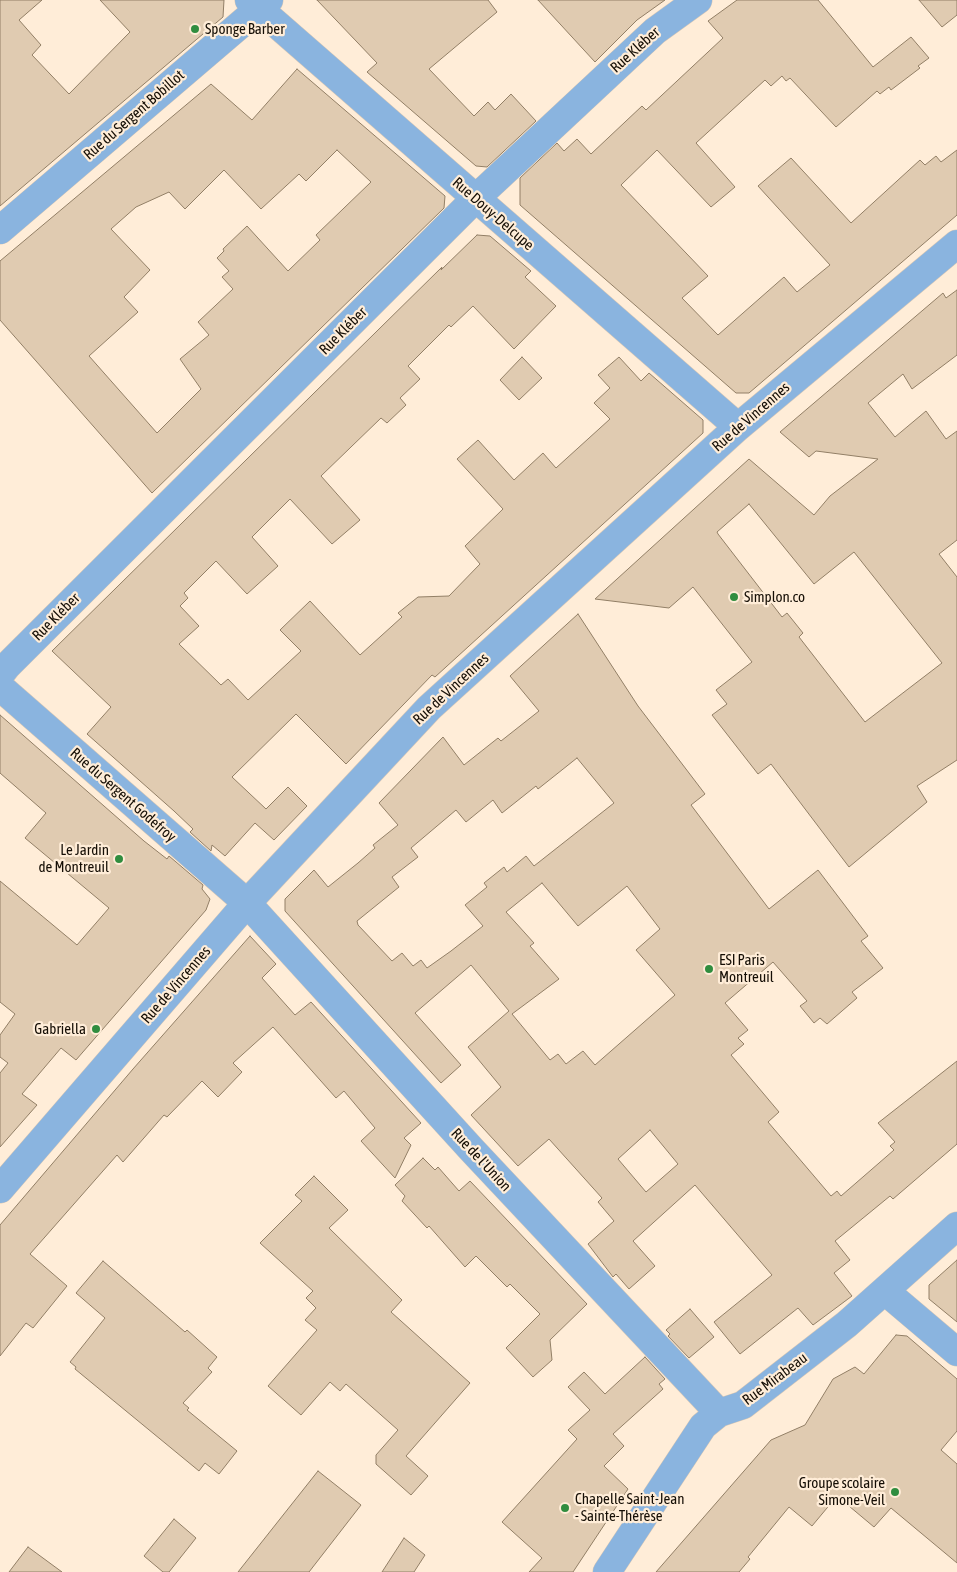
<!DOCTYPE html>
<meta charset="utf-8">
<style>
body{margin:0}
canvas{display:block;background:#ffedd8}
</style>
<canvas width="957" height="1572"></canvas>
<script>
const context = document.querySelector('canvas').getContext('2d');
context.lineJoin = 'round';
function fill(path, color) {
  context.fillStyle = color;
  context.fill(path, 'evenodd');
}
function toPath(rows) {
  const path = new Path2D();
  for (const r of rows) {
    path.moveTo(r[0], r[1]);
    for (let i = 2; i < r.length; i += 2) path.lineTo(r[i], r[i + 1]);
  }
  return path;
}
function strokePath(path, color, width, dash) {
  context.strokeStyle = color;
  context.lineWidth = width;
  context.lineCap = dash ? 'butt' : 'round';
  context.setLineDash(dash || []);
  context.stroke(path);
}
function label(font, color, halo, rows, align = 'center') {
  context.font = font + ' "Asap Condensed",sans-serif';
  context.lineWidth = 4.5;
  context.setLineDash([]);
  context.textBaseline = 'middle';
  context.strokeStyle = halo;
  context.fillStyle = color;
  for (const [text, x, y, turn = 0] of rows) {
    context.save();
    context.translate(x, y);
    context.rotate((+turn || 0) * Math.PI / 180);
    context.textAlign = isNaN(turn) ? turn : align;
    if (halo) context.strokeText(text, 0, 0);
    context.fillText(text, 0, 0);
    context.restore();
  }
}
const building = toPath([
 [0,0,42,0,19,20,41,45,32,55,69,94,130,32,100,0,224,0,223,17,0,206,0,0],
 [317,0,488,0,497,12,429,69,474,116,488,102,495,110,511,94,536,121,487,167,476,166,367,72,377,63,317,0],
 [538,0,665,0,637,20,595,62,538,0],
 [737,0,818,0,873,67,911,37,929,58,918,66,920,68,891,90,889,87,880,94,877,91,836,127,790,78,786,81,782,76,771,86,765,80,696,143,735,187,711,207,657,150,621,185,708,276,682,298,718,335,784,277,797,292,830,265,758,186,791,158,851,223,920,160,925,165,936,156,941,162,957,150,957,215,749,393,736,393,520,205,520,178,557,143,564,151,577,139,591,154,642,106,646,110,723,38,708,21,737,0],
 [919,0,957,0,957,15,942,27,919,0],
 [297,69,445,196,444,208,152,493,0,320,0,261,211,84,252,120,297,69],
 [337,150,371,182,316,235,320,240,288,271,247,226,223,249,224,251,217,258,229,271,222,277,233,289,198,322,209,335,180,359,201,389,157,433,89,356,138,312,124,297,150,270,111,229,136,207,169,192,185,209,224,170,261,209,299,174,306,181,337,150],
 [477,235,490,236,531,271,525,277,556,306,514,349,473,306,451,327,449,325,408,366,420,379,400,398,406,405,387,423,381,418,321,476,360,520,332,544,290,499,252,537,278,566,247,594,216,561,184,593,188,598,180,606,199,626,179,644,221,685,228,679,248,700,301,651,280,630,310,601,360,655,402,617,398,613,418,597,449,596,480,564,465,546,503,509,457,459,478,440,514,480,543,453,556,468,610,419,594,403,610,388,598,375,619,357,641,381,649,373,703,420,703,433,435,677,432,675,346,764,296,714,232,777,266,809,288,787,307,806,274,840,255,823,225,856,212,845,211,851,190,832,193,829,174,811,87,734,111,707,52,651,442,267,441,270,477,235],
 [957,290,957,355,912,389,903,374,868,403,895,437,926,411,946,439,957,431,957,540,939,554,957,577,957,760,917,786,927,802,849,867,771,764,758,774,712,715,727,704,716,690,752,662,693,587,669,608,595,599,749,459,814,515,830,496,878,459,816,451,809,457,780,432,943,293,946,298,957,290],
 [749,504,814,584,854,552,942,663,865,722,799,637,803,633,787,613,782,617,718,534,717,532,749,504],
 [522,357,542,378,519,400,500,380,522,357],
 [578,614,638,706,705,794,691,805,769,909,818,870,868,936,861,941,883,968,852,992,857,998,827,1024,820,1018,814,1023,800,1006,807,1001,773,962,725,1003,748,1030,738,1038,744,1044,731,1055,779,1112,768,1122,831,1196,837,1191,841,1196,894,1150,890,1146,895,1142,878,1123,957,1061,957,1144,893,1199,890,1196,835,1241,850,1260,834,1273,852,1296,813,1325,798,1308,740,1354,714,1322,772,1275,695,1185,633,1241,655,1266,629,1289,616,1274,613,1277,588,1244,614,1221,598,1202,602,1198,549,1139,518,1166,471,1115,501,1087,468,1047,509,1011,471,965,415,1013,461,1065,441,1083,285,911,285,899,314,870,328,887,358,863,375,848,373,845,398,825,379,803,443,737,464,765,498,738,501,741,539,711,510,676,578,614],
 [577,758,614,803,534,866,526,856,507,872,504,867,484,883,487,887,465,905,483,926,451,951,427,968,421,960,413,966,402,953,392,961,358,925,357,921,399,887,392,877,418,857,411,848,456,810,466,822,493,800,502,813,536,786,538,789,577,758],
 [542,883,578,926,627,886,660,929,636,950,675,995,595,1065,583,1051,566,1064,558,1054,550,1060,512,1014,559,979,530,946,534,943,506,912,542,883],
 [650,1130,678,1164,646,1192,618,1159,650,1130],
 [0,715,144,841,167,859,169,856,203,885,202,889,210,899,206,910,76,1060,61,1048,22,1094,37,1105,0,1147,0,1073,8,1063,0,1057,0,1035,15,1014,0,1002,0,881,77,945,109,908,25,838,46,813,0,773,0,715],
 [250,936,276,964,262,978,295,1015,311,1002,421,1123,404,1138,411,1145,395,1178,361,1141,375,1128,344,1091,336,1098,273,1027,233,1063,242,1072,218,1097,202,1081,167,1117,164,1115,123,1162,117,1155,30,1254,67,1286,33,1328,26,1323,0,1356,0,1225,133,1069,250,936],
 [423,1158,435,1170,438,1167,459,1191,470,1181,587,1304,550,1340,552,1360,533,1377,506,1348,540,1314,510,1284,507,1287,476,1256,465,1267,429,1226,427,1228,402,1201,405,1196,395,1185,423,1158],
 [314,1176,348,1210,329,1228,402,1300,391,1312,470,1383,406,1456,428,1476,411,1495,376,1464,376,1455,398,1430,346,1384,340,1391,330,1382,301,1415,268,1386,317,1330,305,1320,316,1308,306,1298,313,1291,260,1243,302,1201,295,1195,314,1176],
 [957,1260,957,1322,929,1299,929,1285,957,1260],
 [103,1261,185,1332,187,1330,217,1357,208,1368,212,1372,183,1403,189,1408,187,1410,237,1451,219,1474,205,1463,199,1471,75,1369,76,1367,70,1362,105,1318,76,1293,103,1261],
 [690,1309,714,1337,689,1358,668,1336,670,1334,666,1330,690,1309],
 [896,1335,907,1336,957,1379,957,1431,941,1450,957,1464,957,1563,891,1508,874,1527,837,1496,812,1526,789,1507,748,1557,750,1559,739,1572,656,1572,771,1440,805,1425,833,1379,855,1367,864,1374,896,1335],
 [645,1357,665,1379,659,1384,663,1389,613,1434,624,1446,604,1466,628,1489,573,1572,529,1572,542,1558,502,1522,577,1439,568,1430,590,1410,568,1387,584,1372,605,1394,645,1357],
 [318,1471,361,1505,309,1572,238,1572,318,1471],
 [174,1519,196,1538,169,1572,163,1572,144,1556,174,1519],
 [404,1538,425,1555,414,1572,382,1572,404,1538],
 [28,1547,62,1572,9,1572,28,1547]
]);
const minor = toPath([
 [249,0,738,427],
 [0,230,269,0],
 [0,675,7,666,475,199,655,31,698,0],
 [0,687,247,903,472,1150,719,1413],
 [0,1189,247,903,429,708,738,427,957,244],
 [885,1291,957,1352],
 [607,1572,703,1426,719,1413,743,1405,847,1324,957,1226]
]);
const markers = [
 [195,29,5,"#308d3f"],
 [734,597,5,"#308d3f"],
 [119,859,5,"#308d3f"],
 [709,969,5,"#308d3f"],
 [96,1029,5,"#308d3f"],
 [895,1492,5,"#308d3f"],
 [565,1508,5,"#308d3f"]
];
const poiNames = [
 ["Sponge Barber",205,29],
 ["Simplon.co",744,597],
 ["Le Jardin",109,850,"right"],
 ["de Montreuil",109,867,"right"],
 ["ESI Paris",719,960],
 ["Montreuil",719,977],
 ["Gabriella",86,1029,"right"],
 ["Groupe scolaire",885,1483,"right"],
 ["Simone-Veil",885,1500,"right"],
 ["Chapelle Saint-Jean",575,1499],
 ["- Sainte-Thérèse",575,1516]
];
const streetNames = [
 ["Rue Kléber",635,50,-42],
 ["Rue du Sergent Bobillot",134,115,-41],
 ["Rue Douy-Delcupe",493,214,41],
 ["Rue Kléber",343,331,-45],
 ["Rue de Vincennes",751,417,-41],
 ["Rue Kléber",56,617,-45],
 ["Rue de Vincennes",451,689,-43],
 ["Rue du Sergent Godefroy",123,795,41],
 ["Rue de Vincennes",176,985,-49],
 ["Rue de l'Union",481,1160,47],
 ["Rue Mirabeau",775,1379,-37]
];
fill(building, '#e0cbb1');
strokePath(building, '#927f66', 1);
strokePath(minor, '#dac9b6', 29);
strokePath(minor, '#8ab4df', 28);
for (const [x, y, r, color] of markers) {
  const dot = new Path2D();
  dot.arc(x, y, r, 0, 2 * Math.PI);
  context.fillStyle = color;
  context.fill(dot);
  strokePath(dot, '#ffedd8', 2);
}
label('15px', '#150e05', '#ffedd8', poiNames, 'left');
label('15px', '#150e05', '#ffedd8', streetNames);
</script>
